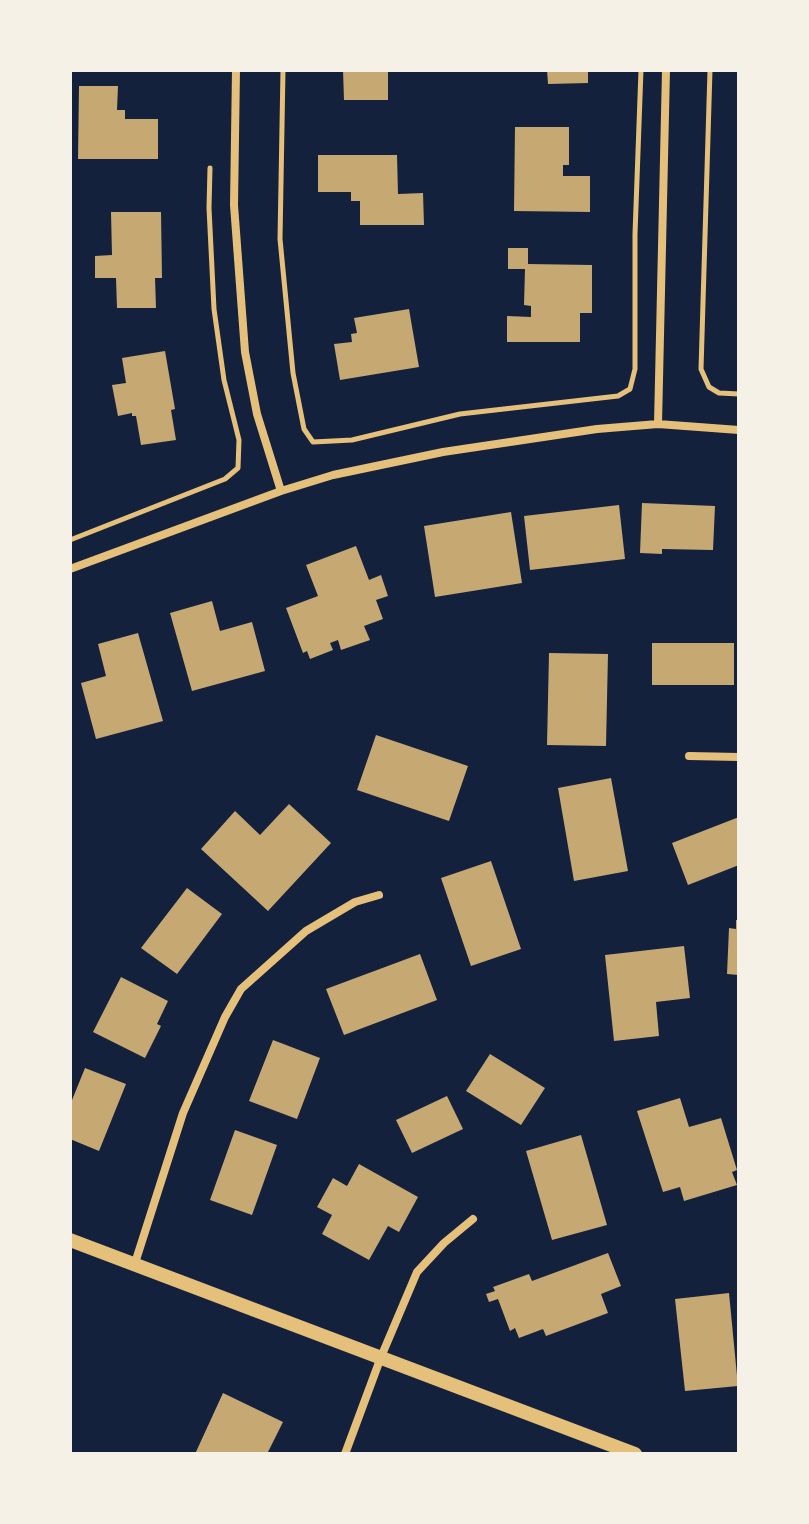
<!DOCTYPE html>
<style>
body{margin:0}
#map{position:relative;width:809px;height:1524px;overflow:hidden;background:#14213d;font-family:Mulish,sans-serif}
canvas{display:block}
.frame{position:absolute;inset:0;border:72px solid #f6f1e7;pointer-events:none}
</style>
<div id="map">
<canvas width="809" height="1524"></canvas>
<div class="frame"></div>
</div>
<script>
const context = document.querySelector('canvas').getContext('2d');
context.lineJoin = 'round';
function fill(path, color) {
  context.fillStyle = color;
  context.fill(path, 'evenodd');
}
function toPath(rows) {
  const path = new Path2D();
  for (const r of rows) {
    path.moveTo(r[0], r[1]);
    for (let i = 2; i < r.length; i += 2) path.lineTo(r[i], r[i + 1]);
  }
  return path;
}
function strokePath(path, color, width, dash) {
  context.strokeStyle = color;
  context.lineWidth = width;
  context.lineCap = dash ? 'butt' : 'round';
  context.setLineDash(dash || []);
  context.stroke(path);
}
const building = toPath([
 [343,70,388,70,388,100,344,100],
 [547,70,588,70,588,83,548,84],
 [79,86,118,86,117,110,125,110,125,119,158,119,158,159,78,159],
 [515,127,569,127,569,165,563,165,563,176,590,176,590,212,514,211],
 [318,155,397,155,398,194,423,193,424,225,360,225,360,201,351,201,351,192,318,192],
 [111,212,161,212,162,278,155,278,156,308,117,308,116,278,95,278,95,256,112,255],
 [508,248,528,248,528,264,592,265,592,313,580,313,580,342,507,342,507,316,531,317,531,306,524,305,525,269,508,269],
 [409,309,419,367,340,380,334,344,352,342,351,334,357,333,354,318],
 [165,351,175,409,171,410,176,440,141,445,136,416,132,416,132,413,118,416,112,385,126,383,122,358],
 [642,503,715,506,713,550,662,549,662,554,640,553],
 [619,505,625,559,530,570,524,516],
 [511,512,522,583,435,597,424,526],
 [356,546,369,580,381,575,388,596,376,600,383,619,364,626,370,640,341,650,338,640,330,643,333,650,310,659,307,651,303,653,286,608,318,596,306,565],
 [212,601,220,631,252,622,265,671,192,691,170,613],
 [138,633,163,721,96,739,81,683,106,676,98,644],
 [652,643,734,643,734,685,652,685],
 [549,653,608,654,606,746,547,745],
 [376,735,468,766,449,821,357,790],
 [611,778,628,871,574,881,558,788],
 [289,804,331,843,268,911,201,849,235,811,260,835],
 [739,817,739,865,688,885,672,843],
 [491,861,521,949,471,966,441,878],
 [187,888,222,914,177,974,141,948],
 [736,920,739,920,739,975,727,974,729,928,736,929],
 [684,946,690,998,656,1002,659,1036,614,1041,605,955],
 [420,954,437,1000,344,1035,326,989],
 [121,977,168,1001,157,1024,161,1026,145,1058,93,1032],
 [273,1040,320,1058,297,1119,249,1101],
 [490,1054,545,1088,521,1125,466,1091],
 [85,1068,126,1084,99,1151,70,1139,70,1105],
 [447,1096,463,1129,412,1153,396,1120],
 [680,1098,689,1127,721,1118,737,1170,732,1172,737,1185,684,1201,680,1187,663,1192,637,1111],
 [235,1130,277,1145,252,1215,210,1200],
 [581,1135,607,1225,552,1240,526,1151],
 [359,1164,418,1197,399,1232,388,1226,369,1260,322,1234,332,1215,317,1207,333,1178,347,1186],
 [608,1253,621,1286,601,1294,608,1313,546,1336,543,1329,519,1338,515,1328,510,1331,498,1299,489,1302,486,1294,495,1291,493,1287,529,1274,532,1281],
 [729,1293,738,1386,685,1391,675,1299],
 [223,1393,283,1422,267,1454,252,1452,251,1454,195,1454]
]);
const path = toPath([
 [283,70,280,239,293,373,304,429,313,442,352,440,460,414,618,396,630,389,635,369,635,234,641,70],
 [710,70,701,369,709,387,719,393,739,394],
 [70,540,225,479,238,468,239,440,224,380,214,309,209,208,210,168]
]);
const minor = toPath([
 [236,70,234,205,245,352,257,414,281,491],
 [658,424,666,70],
 [70,569,281,491,333,475,443,452,597,429,658,424,739,430],
 [689,756,739,757],
 [135,1263,183,1113,225,1017,241,989,306,931,355,902,379,895],
 [345,1454,381,1357,417,1272,444,1243,473,1219]
]);
const tertiary = toPath([
 [70,1240,635,1454]
]);
fill(building, '#c6a872');
strokePath(path, '#e5c07b', 5);
strokePath(minor, '#e5c07b', 8);
strokePath(tertiary, '#e5c07b', 14);
</script>
